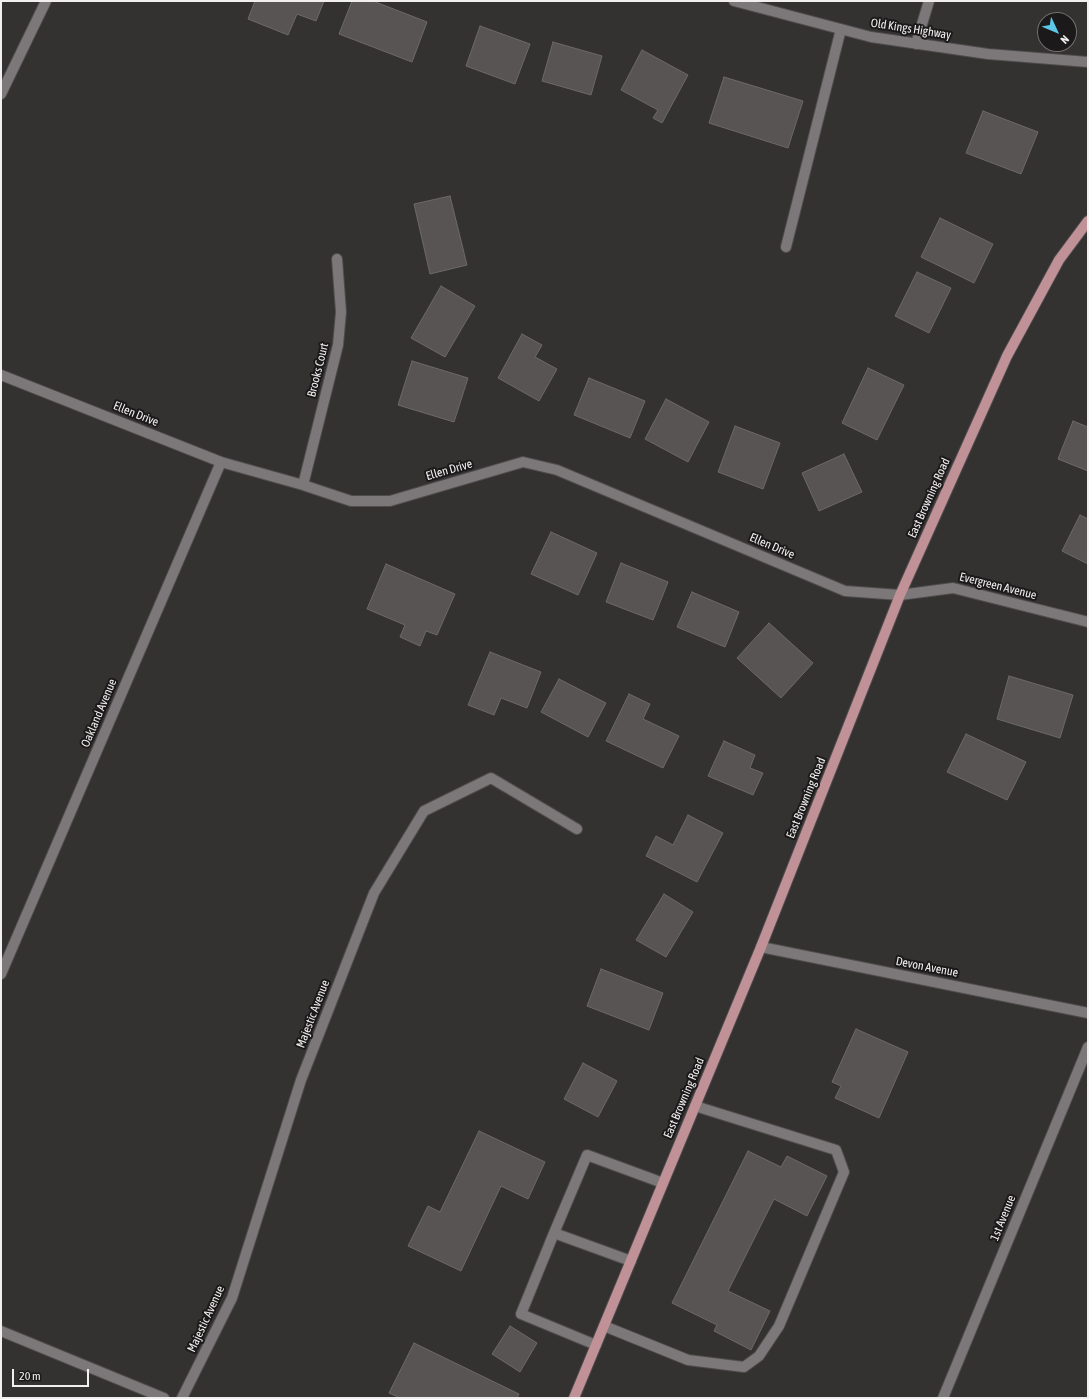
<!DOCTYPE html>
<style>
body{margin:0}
#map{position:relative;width:1089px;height:1399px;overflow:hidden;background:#343131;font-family:"Asap Condensed",sans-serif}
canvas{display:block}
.frame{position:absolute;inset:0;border:2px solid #f2eff0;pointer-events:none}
.north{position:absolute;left:1037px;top:12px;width:40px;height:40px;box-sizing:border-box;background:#1b1919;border:1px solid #716f6f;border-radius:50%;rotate:134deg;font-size:11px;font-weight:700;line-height:16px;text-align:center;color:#f2eff0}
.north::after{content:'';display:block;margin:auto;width:14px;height:18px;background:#5dc7e8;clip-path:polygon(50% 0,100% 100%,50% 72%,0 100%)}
.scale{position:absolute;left:12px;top:1369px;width:77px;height:18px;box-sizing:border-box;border:2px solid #f2eff0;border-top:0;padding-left:5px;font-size:12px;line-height:14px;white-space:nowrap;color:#f2eff0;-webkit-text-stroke:3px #1b1919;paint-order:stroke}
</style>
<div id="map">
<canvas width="1089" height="1399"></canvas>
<div class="frame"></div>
<div class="north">N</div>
<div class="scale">20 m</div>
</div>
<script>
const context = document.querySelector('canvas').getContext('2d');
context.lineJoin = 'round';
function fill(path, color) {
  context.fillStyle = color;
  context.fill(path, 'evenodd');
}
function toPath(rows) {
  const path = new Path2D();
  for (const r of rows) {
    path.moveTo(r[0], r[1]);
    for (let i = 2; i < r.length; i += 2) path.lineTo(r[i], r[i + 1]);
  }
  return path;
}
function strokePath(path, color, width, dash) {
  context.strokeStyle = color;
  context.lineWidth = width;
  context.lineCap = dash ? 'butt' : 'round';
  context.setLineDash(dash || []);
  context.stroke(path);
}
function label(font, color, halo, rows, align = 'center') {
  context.font = font + ' "Asap Condensed",sans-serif';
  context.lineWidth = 4;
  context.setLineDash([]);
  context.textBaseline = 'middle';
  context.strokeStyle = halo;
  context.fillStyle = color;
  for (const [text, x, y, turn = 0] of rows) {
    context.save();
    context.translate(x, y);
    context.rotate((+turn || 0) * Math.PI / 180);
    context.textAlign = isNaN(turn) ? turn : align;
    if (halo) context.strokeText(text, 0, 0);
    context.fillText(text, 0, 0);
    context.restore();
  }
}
const building = toPath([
 [255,1,324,1,316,21,297,14,288,35,248,19,255,1],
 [352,1,373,1,427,22,412,62,339,34,352,1],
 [480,26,530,44,515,84,466,66,480,26],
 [553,42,602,56,591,95,542,81,553,42],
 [642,50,688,75,662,123,653,118,658,110,621,90,642,50],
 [724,77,803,101,788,148,709,123,724,77],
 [983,111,1038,132,1021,174,966,153,983,111],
 [450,196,467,265,430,274,414,204,450,196],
 [940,218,993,244,974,283,921,257,940,218],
 [917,272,951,288,929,333,895,316,917,272],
 [441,286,475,306,445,357,411,338,441,286],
 [522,334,542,345,535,357,557,369,539,401,498,378,522,334],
 [412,361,468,378,454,422,398,405,412,361],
 [868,368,904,385,877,440,842,423,868,368],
 [589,378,645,401,630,438,574,415,589,378],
 [666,399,709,422,688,462,645,439,666,399],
 [1073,421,1088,427,1088,471,1058,459,1073,421],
 [735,426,780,443,763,489,718,472,735,426],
 [844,454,862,492,819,511,802,473,844,454],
 [1080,515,1088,519,1088,564,1062,551,1080,515],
 [551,532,597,553,578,595,531,574,551,532],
 [621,563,668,582,653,620,606,602,621,563],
 [386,564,455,594,437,635,426,631,420,646,400,637,405,625,367,609,386,564],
 [692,592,739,612,725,647,677,627,692,592],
 [769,623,813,663,781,698,737,658,769,623],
 [490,652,541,672,527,708,501,698,494,715,468,705,490,652],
 [1009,676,1073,695,1060,738,997,719,1009,676],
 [559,679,606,703,588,737,541,712,559,679],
 [629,694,650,704,643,719,679,736,663,768,606,741,629,694],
 [966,734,1026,762,1007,800,947,772,966,734],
 [724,741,755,755,750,768,763,773,753,795,708,776,724,741],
 [688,815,723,833,697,882,646,856,656,836,673,845,688,815],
 [664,894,693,912,666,957,636,940,664,894],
 [601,969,663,993,649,1030,587,1006,601,969],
 [856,1029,908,1052,879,1118,835,1098,841,1086,832,1082,856,1029],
 [583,1063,617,1081,598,1117,564,1099,583,1063],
 [479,1131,545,1162,528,1199,501,1186,461,1271,408,1246,428,1206,440,1212,479,1131],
 [748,1151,781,1167,787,1156,827,1176,807,1216,774,1199,728,1291,770,1311,751,1350,714,1331,717,1325,672,1303,748,1151],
 [510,1326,537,1343,520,1372,492,1354,510,1326],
 [414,1343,519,1394,517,1398,400,1398,389,1393,414,1343]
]);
const minor = toPath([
 [734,1,871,37,988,54,1088,62],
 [916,44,929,1],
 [1,94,46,1],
 [786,247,841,29],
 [1,375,221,462,303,485,351,501,390,501,523,462,557,470,845,591,900,595,953,588,1088,622],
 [303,485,338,345,341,312,337,259],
 [761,947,1088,1013],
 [1,974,221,462],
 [554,1233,631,1261],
 [604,1326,688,1360,744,1367,759,1356,779,1326,844,1172,836,1150,695,1106],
 [1,1331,164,1398],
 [596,1345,521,1314,554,1233,587,1155,663,1183],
 [182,1398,232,1298,301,1080,374,893,424,811,491,778,577,829],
 [943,1398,1088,1047]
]);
const major = toPath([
 [574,1398,761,947,900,595,1007,356,1059,260,1088,221]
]);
const streetNames = [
 ["Old Kings Highway",911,29,9],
 ["Brooks Court",318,370,-76],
 ["Ellen Drive",136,414,22],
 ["Ellen Drive",449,470,-16],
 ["East Browning Road",929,498,-66],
 ["Ellen Drive",772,546,23],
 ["Evergreen Avenue",998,586,14],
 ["Oakland Avenue",99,713,-67],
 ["East Browning Road",806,798,-68],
 ["Devon Avenue",927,967,11],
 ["Majestic Avenue",313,1014,-69],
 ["East Browning Road",684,1098,-67],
 ["1st Avenue",1003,1218,-68],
 ["Majestic Avenue",206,1319,-65]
];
fill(building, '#585454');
strokePath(building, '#6d6969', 1);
strokePath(minor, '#4f4c4d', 12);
strokePath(major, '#4f4c4d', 12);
strokePath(minor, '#7c7778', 10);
strokePath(major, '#c09197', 10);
label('12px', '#f2eff0', '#1b1919', streetNames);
</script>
